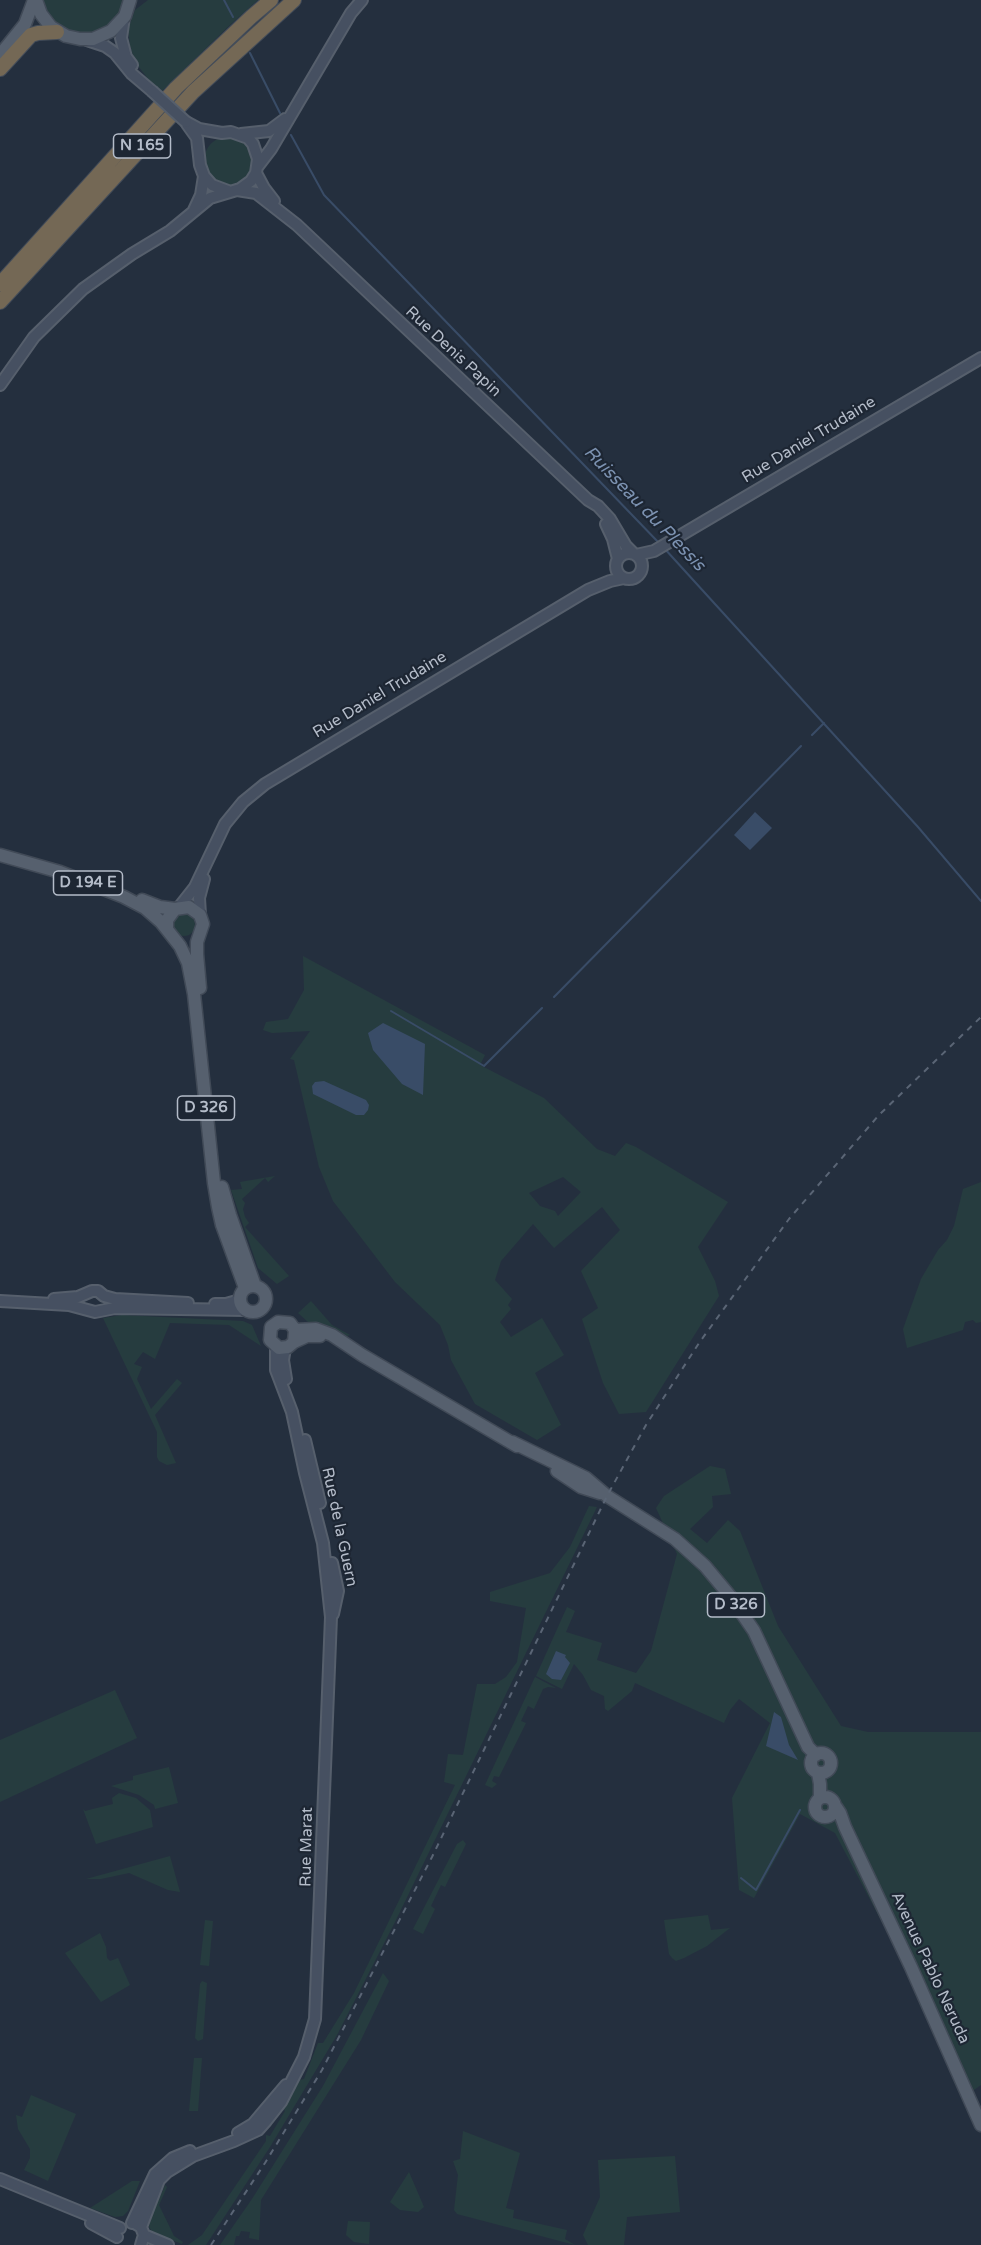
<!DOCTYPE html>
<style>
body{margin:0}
canvas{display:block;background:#242f3e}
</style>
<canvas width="981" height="2245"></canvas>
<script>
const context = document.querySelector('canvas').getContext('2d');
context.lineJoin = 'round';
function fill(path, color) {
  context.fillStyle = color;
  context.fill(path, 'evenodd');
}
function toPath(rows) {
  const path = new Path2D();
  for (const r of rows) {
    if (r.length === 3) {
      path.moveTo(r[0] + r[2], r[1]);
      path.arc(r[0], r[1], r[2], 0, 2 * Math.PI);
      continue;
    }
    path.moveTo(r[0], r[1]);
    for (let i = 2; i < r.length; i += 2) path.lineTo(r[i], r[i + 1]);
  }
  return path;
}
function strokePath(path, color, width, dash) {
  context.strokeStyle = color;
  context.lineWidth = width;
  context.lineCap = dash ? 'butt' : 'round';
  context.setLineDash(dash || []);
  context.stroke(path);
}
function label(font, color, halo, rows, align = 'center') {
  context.font = font + ' "Varela Round",sans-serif';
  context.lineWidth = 4.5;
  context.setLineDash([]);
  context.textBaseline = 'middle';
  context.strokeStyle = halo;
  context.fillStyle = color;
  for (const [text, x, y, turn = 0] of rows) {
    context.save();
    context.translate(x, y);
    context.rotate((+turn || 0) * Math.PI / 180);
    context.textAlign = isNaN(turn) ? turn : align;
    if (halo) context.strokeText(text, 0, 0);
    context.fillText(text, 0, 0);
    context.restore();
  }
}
const green = toPath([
 [41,0,126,0,124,8,111,26,87,35,62,30,46,15],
 [148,0,258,0,231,24,162,91,149,80,135,62,130,46,128,29,135,10],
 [229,161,25],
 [184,925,11],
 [303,956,485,1055,480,1065,544,1098,597,1149,615,1156,626,1143,636,1147,728,1202,698,1247,715,1281,719,1296,646,1412,619,1414,603,1383,582,1319,598,1308,581,1271,620,1230,602,1207,554,1248,533,1224,501,1261,495,1280,512,1299,508,1305,511,1309,500,1322,511,1337,542,1318,564,1355,535,1373,561,1425,537,1440,475,1404,451,1360,448,1345,440,1325,395,1282,333,1201,319,1167,294,1060,290,1059,310,1031,272,1033,263,1030,266,1022,288,1019,304,990],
 [563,1177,581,1192,558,1216,555,1211,540,1206,529,1193],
 [275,1176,268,1182,265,1178,242,1199,245,1203,243,1209,245,1217,249,1223,245,1227,289,1276,277,1284,258,1268,231,1190,242,1189,240,1182],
 [981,1182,981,1322,976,1323,973,1320,965,1322,963,1330,907,1348,903,1329,921,1279,938,1250,947,1240,954,1226,963,1189],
 [311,1301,332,1325,350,1335,347,1336,323,1324,308,1322,298,1313],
 [122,1315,243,1321,252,1325,261,1346,229,1325,170,1323,155,1359,143,1352,134,1364,142,1367,137,1379,151,1409,177,1379,182,1383,155,1415,176,1463,167,1465,159,1461,157,1457,157,1432,103,1318],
 [710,1466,725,1469,731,1494,712,1496,713,1507,690,1529,707,1543,728,1520,740,1531,778,1626,841,1726,868,1732,981,1732,981,2085,971,2092,835,1833,800,1814,754,1898,739,1890,732,1798,770,1723,739,1699,730,1710,724,1723,635,1683,632,1691,608,1711,605,1709,604,1696,591,1690,583,1675,574,1664,562,1689,536,1676,567,1607,575,1611,566,1632,602,1643,597,1660,636,1673,651,1651,677,1554,656,1508,664,1496],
 [589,1506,597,1507,394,1924,337,2035,270,2147,206,2245,188,2245,202,2235,266,2141,266,2135,270,2136,285,2111,283,2108,287,2101,289,2101,300,2080,304,2079,318,2043,323,2043,354,1993,455,1785,444,1782,448,1754,463,1755,477,1684,495,1684,506,1677,517,1662,526,1608,490,1601,490,1592,550,1573,570,1547],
 [535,1677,556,1688,548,1687,543,1689,534,1709,528,1706,521,1721,526,1723,499,1777,494,1776,492,1781,497,1784,492,1788,485,1785],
 [115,1690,137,1738,0,1802,0,1740],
 [169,1767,178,1803,155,1809,154,1805,139,1795,111,1786,133,1780,133,1776],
 [119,1793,136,1798,150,1810,153,1827,96,1844,83,1809,85,1811,113,1804,112,1798],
 [463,1840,466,1844,445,1887,441,1885,431,1906,435,1909,423,1934,413,1929,457,1844],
 [170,1856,180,1892,168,1890,129,1873,101,1879,86,1879],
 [708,1915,711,1930,730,1928,707,1946,684,1958,676,1961,672,1958,669,1954,664,1920],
 [205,1920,213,1921,209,1966,200,1965],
 [100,1933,106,1947,107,1958,110,1961,118,1958,130,1985,101,2002,65,1953],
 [383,1973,389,1981,361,2040,261,2200,259,2240,249,2238,250,2232,241,2231,239,2236,236,2236,234,2245,220,2245,252,2199,323,2086],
 [202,1981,207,1983,203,2039,198,2041,195,2038,200,1984],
 [194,2058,202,2058,198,2111,189,2111],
 [31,2095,76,2114,48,2181,24,2170,30,2158,30,2149,18,2129,16,2115,22,2117],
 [463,2131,520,2153,506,2208,514,2210,513,2218,567,2230,565,2239,575,2245,457,2214,454,2210,458,2175,453,2161,460,2159],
 [675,2156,680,2212,627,2217,624,2245,588,2245,583,2235,600,2197,598,2160],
 [409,2172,424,2207,418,2212,400,2210,390,2202],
 [132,2181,140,2181,128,2211,123,2216,115,2217,90,2208],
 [165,2185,167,2187,159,2205,174,2236,183,2242,182,2244,153,2233,149,2227,150,2219],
 [348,2221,370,2222,369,2244,354,2242,346,2235]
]);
const water = toPath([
 [755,812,772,828,750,850,734,835],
 [383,1023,425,1044,423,1095,402,1084,373,1050,368,1033],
 [324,1081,366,1100,369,1105,368,1110,364,1115,356,1115,313,1094,312,1086,315,1082],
 [556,1651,566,1655,565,1657,570,1663,561,1680,552,1679,546,1674],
 [774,1712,781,1717,789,1745,798,1760,766,1746]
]);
const stream = toPath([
 [224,0,233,17],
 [250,53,280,113],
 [291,135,324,195,660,544],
 [664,548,918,827,981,901],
 [812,735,824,723],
 [554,997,801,746],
 [391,1011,484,1066,542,1008],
 [741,1878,756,1890,800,1810]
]);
const secondary = toPath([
 [124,17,121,38,126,57,132,65],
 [87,40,105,46,115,53,132,74,152,91],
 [187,124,197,138,200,165,204,176,212,185,228,191],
 [241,134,269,131,285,119],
 [258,166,271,149,351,13,362,0],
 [256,173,264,188,274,201],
 [237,190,256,193,297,225,588,500,598,506,610,519,626,546,634,554],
 [194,210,201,195,204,176],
 [0,385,34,337,83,289,132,254,170,231,210,198,240,189,251,181,256,173,258,159,253,144,248,138,231,132,222,133,199,129,186,122],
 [606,524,613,539,618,559],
 [629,566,13],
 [636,555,654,551,981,358],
 [180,906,195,887,225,824,243,802,265,784,588,590,610,581,624,578],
 [200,915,199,898,204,879],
 [54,1299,78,1297,92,1291,98,1291,104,1296,115,1299,188,1303],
 [0,1301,69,1305,95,1312,115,1308,246,1310],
 [215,1304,226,1304,240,1300],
 [285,1348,283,1360,286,1379],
 [305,1440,320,1503],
 [332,1563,338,1591,333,1614],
 [238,2133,253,2124,286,2085],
 [0,2179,120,2228],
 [91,2223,117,2237],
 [132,2223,155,2174,173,2158,190,2151],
 [136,2224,141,2227,144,2235,141,2245],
 [141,2227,159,2180,167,2172,193,2156,234,2141,258,2130,266,2121,281,2102,304,2057,315,2019,331,1617,323,1543,305,1473,292,1412,276,1370,276,1346],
 [144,2235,168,2245]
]);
const primary = toPath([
 [36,0,41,14,51,27,66,36,80,39,93,39,111,31,125,16,130,0],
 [0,55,25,24,34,0],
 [0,855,60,872,124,897,145,908,161,922,180,946,188,963,194,994,214,1183,218,1207,222,1225,245,1288],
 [142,900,160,907,175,909],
 [167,929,167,920,175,909,189,907,200,915,203,924,197,942,197,954,200,988],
 [222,1187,230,1215,255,1286],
 [253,1299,13],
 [295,1330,316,1329,332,1335,362,1355,517,1446],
 [294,1342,295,1330,290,1323,278,1322,271,1327,270,1340,279,1348,288,1347,294,1342,307,1336,320,1336],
 [512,1442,586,1478,607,1496,675,1539,705,1566,730,1596,754,1631,808,1747,816,1755],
 [557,1471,581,1487,600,1493],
 [821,1763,10],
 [818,1773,820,1784,820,1798],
 [825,1807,10],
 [836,1807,840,1813,845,1827,911,1967,981,2125]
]);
const highway = toPath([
 [0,69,31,35,38,33,57,32],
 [0,284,176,88,251,17,271,0],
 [0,302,193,92,294,0]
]);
const rail = toPath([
 [211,2245,265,2163,322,2070,432,1857,607,1496,646,1425,699,1343,789,1219,879,1115,981,1017]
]);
const secondaryBridge = toPath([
 [152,91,186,122]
]);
const shields = [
 [142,146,57],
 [88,883,69],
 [206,1108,57],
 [736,1605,57]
];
const shieldNames = [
 ["N 165",142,146],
 ["D 194 E",88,883],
 ["D 326",206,1108],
 ["D 326",736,1605]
];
const streetNames = [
 ["Rue Denis Papin",453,352,43],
 ["Rue Daniel Trudaine",809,440,-31],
 ["Rue Daniel Trudaine",380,695,-31],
 ["Rue de la Guern",339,1527,78],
 ["Rue Marat",307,1847,-89],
 ["Avenue Pablo Neruda",930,1968,65]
];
const waterNames = [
 ["Ruisseau du Plessis",644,509,46]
];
fill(green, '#263c3f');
fill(water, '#394c67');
strokePath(stream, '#394c67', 2);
strokePath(secondary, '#565f6c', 14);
strokePath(primary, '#414a57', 15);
strokePath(highway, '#434c59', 16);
strokePath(secondary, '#465061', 10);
strokePath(primary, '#56606e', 12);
strokePath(highway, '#746855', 14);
strokePath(rail, '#5a6575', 2, [6, 6]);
strokePath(secondaryBridge, '#565f6c', 14, []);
strokePath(secondaryBridge, '#465061', 10);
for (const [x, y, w] of shields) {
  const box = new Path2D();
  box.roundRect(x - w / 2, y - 12, w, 24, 4.5);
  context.fillStyle = '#1d2633';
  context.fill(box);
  strokePath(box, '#b4bcc9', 1.5);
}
label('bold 15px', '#b4bcc9', null, shieldNames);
label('16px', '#b4bcc9', '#1d2633', streetNames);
label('italic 18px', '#7c92b1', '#1d2633', waterNames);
</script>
